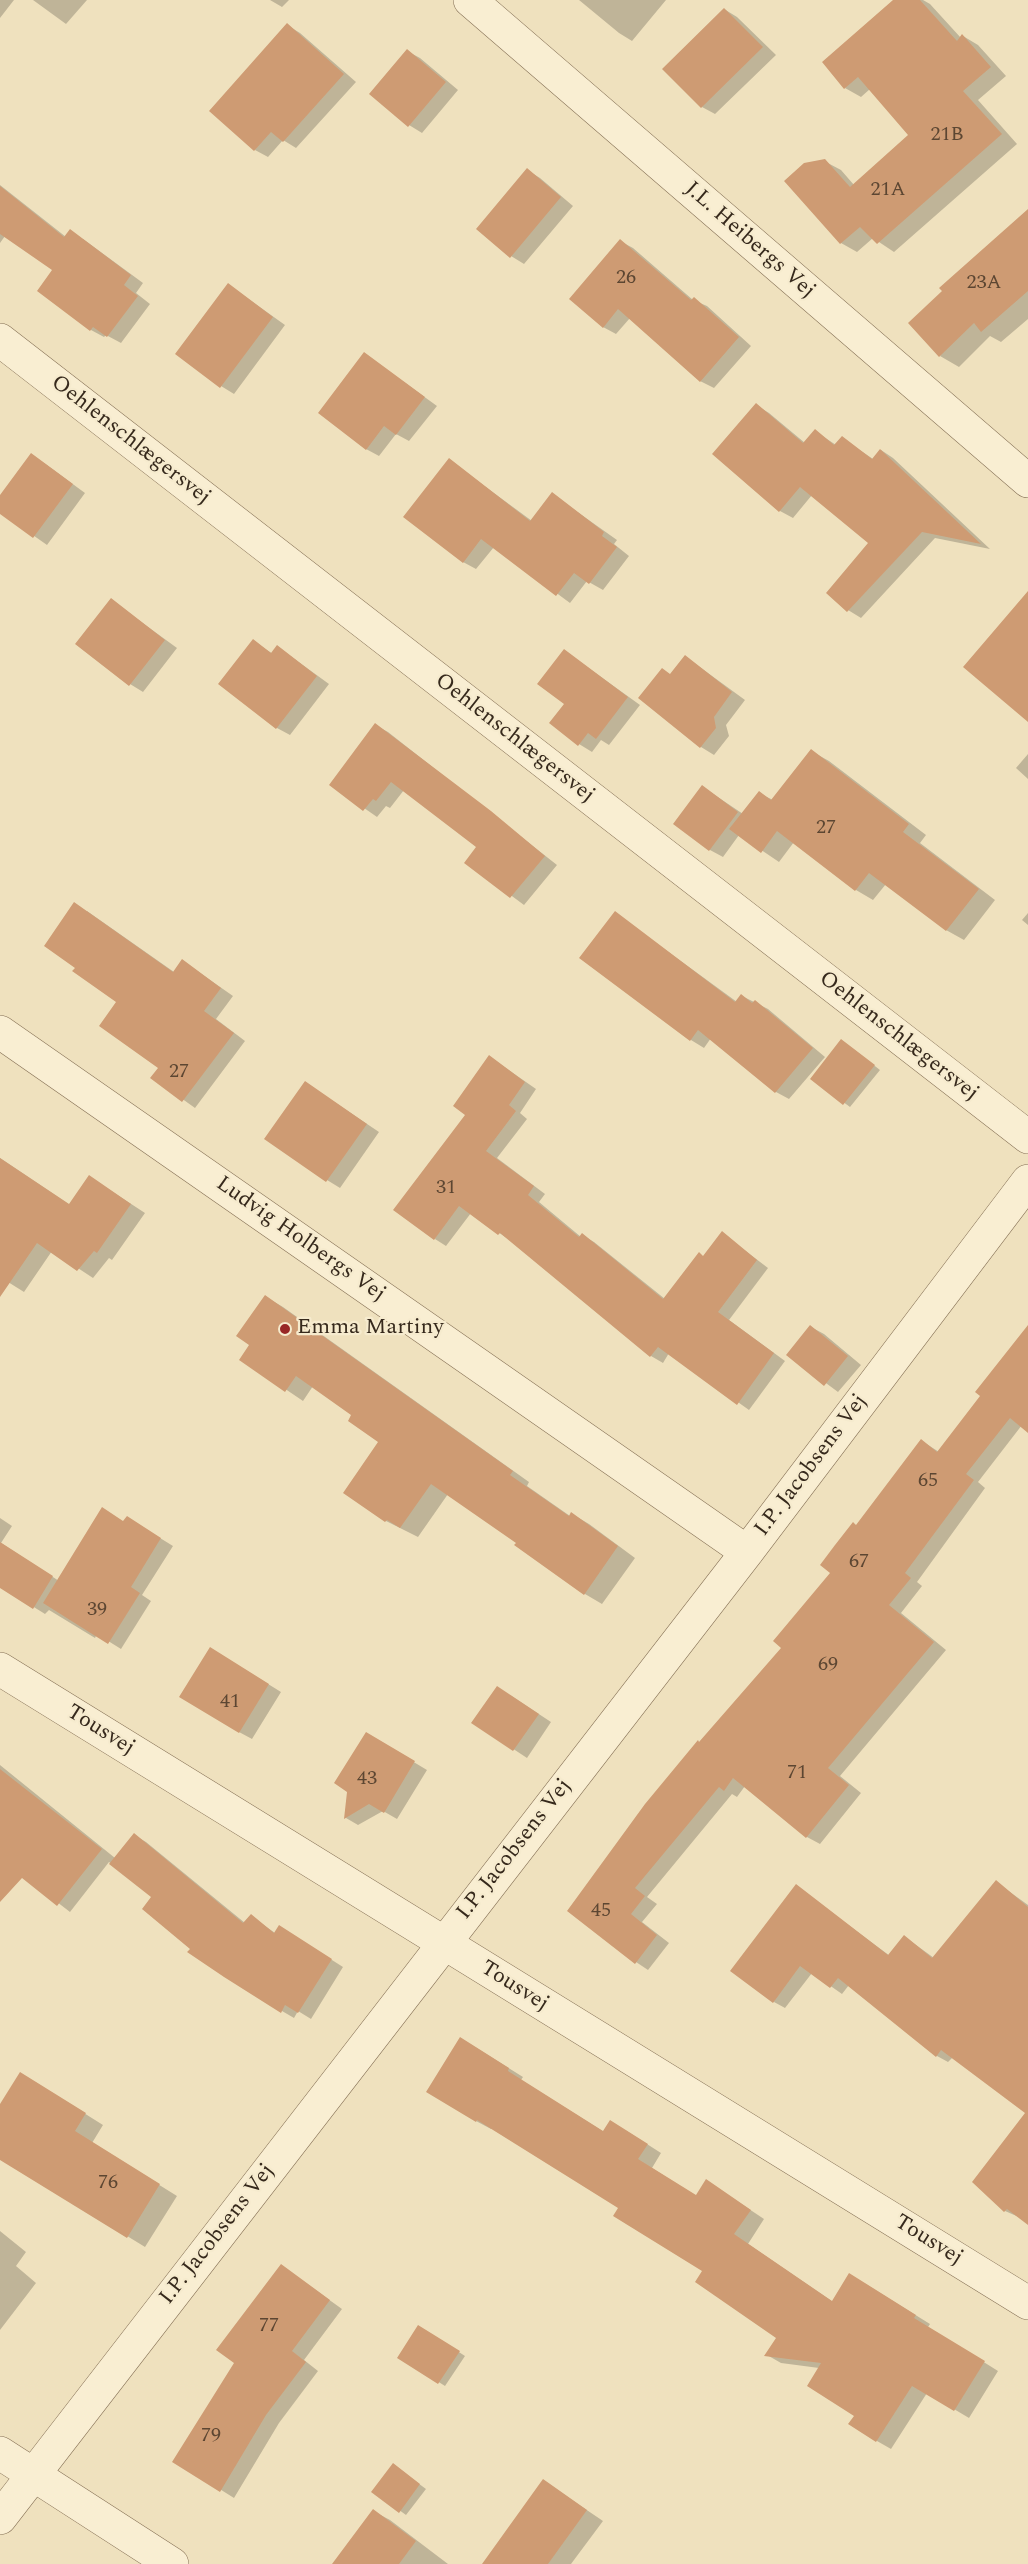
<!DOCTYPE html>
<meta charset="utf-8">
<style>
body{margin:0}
canvas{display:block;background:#efe1be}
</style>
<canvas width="1028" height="2564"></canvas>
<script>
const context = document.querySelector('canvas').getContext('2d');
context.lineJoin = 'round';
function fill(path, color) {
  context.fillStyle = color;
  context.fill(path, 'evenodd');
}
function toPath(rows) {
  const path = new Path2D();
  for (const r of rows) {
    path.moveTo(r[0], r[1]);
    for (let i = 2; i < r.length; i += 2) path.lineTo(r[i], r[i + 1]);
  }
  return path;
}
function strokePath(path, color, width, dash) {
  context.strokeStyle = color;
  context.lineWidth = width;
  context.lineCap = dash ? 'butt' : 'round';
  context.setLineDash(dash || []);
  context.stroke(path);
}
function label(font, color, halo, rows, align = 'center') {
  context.font = font + ' Spectral,serif';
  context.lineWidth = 4.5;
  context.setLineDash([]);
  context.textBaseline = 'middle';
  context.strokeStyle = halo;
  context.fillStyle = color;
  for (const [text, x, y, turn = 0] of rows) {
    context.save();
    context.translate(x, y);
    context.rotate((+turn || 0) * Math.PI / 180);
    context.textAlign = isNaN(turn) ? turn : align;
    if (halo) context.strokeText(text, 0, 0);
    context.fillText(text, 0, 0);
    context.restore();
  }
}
const shadow = toPath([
 [0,0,14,0,0,18],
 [33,0,87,0,66,24],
 [270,0,289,0,282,7],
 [579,0,666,0,632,41,619,33],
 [896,0,923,0,930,4,961,38,963,36,978,45,1006,76,978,100,1017,144,894,252,873,238,857,252,841,243,786,181,824,161,841,170,854,185,910,135,870,89,861,97,845,88],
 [724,9,737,17,776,55,715,114,702,107],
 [287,25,300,33,356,82,296,148,283,140,268,157,255,150],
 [407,51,420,58,458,90,422,133,409,125],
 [527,170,540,178,573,206,524,264,511,256],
 [0,185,66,237,83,239,143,283,136,293,150,304,121,343,106,335,104,337,91,330,39,291,54,270,5,236,0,243],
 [1028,211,1028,319,1001,342,990,336,959,367,940,356],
 [620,241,633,248,693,300,707,306,751,346,714,388,700,381,630,318,616,334,603,327],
 [229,285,285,325,234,394,221,386],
 [365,354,437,406,409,441,396,434,379,456,366,449],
 [756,405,769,413,805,443,815,431,836,445,842,438,873,459,881,450,893,458,990,549,935,538,861,618,848,610,870,543,812,495,793,518,780,511,714,454],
 [449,460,532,521,552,494,617,540,614,544,629,556,603,590,587,581,570,603,494,547,476,569,463,562],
 [44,463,85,493,47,545,0,512,0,498],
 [111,600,177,648,143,692,130,684],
 [253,641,273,654,278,647,329,684,290,735,277,728],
 [565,651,640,705,609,745,601,740,592,752,579,744,566,704],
 [686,657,745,700,726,725,729,736,714,755,701,747,640,698,671,675],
 [375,725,388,732,557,865,524,905,466,862,479,847,404,790,390,808,386,806,377,817,331,785],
 [811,751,829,761,926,835,920,843,995,900,964,940,946,930,886,884,873,900,856,890,794,842,779,862,739,835,723,857,710,850,703,787,743,814,759,793,773,800],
 [1028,754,1028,779,1016,768],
 [87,911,174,972,183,961,233,996,216,1019,245,1041,195,1108,153,1078,160,1067,118,1002,77,967],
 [615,913,737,1002,742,996,768,1009,825,1057,789,1099,776,1092,711,1038,704,1048,691,1040,581,958],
 [1028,913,1028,925,1022,920],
 [848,1045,880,1070,850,1107,812,1079],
 [490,1057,536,1089,520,1113,527,1119,497,1158,545,1194,539,1202,581,1237,582,1235,594,1242,665,1299,704,1257,722,1233,768,1268,729,1320,785,1361,749,1410,669,1353,663,1363,651,1356,511,1241,471,1213,446,1246,435,1239,467,1114],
 [318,1091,379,1132,340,1188,327,1180],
 [0,1158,70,1205,90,1177,145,1213,112,1260,109,1258,93,1278,52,1251,24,1292,0,1277],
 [266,1297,283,1307,529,1482,527,1486,570,1516,572,1514,589,1524,635,1558,602,1604,585,1594,518,1543,448,1494,418,1537,386,1521,345,1493,380,1441,353,1414,313,1386,303,1401,241,1359,251,1345],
 [811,1327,824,1334,861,1365,838,1392,788,1355],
 [1028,1347,1028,1428,1022,1425,978,1482,985,1488,917,1582,922,1586,901,1613,946,1650,840,1776,861,1793,820,1844,807,1837,745,1786,737,1797,732,1794,647,1897,657,1904,642,1922,669,1943,648,1970,636,1962,569,1910,700,1743,783,1648,832,1573,857,1526,922,1441,939,1452],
 [0,1518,12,1526,1,1543,59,1581,139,1525,173,1546,142,1595,151,1601,121,1649,97,1634,95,1638,49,1610,45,1614,0,1586],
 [223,1656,281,1692,252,1739,239,1732],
 [510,1695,551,1722,527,1758,474,1723],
 [367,1734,427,1770,397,1819,383,1811,358,1825,346,1818],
 [0,1765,115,1858,134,1835,146,1842,245,1923,251,1916,275,1933,291,1934,343,1967,311,2019,298,2011,294,2018,282,2011,192,1949,154,1897,109,1862,70,1912,4,1861,0,1851],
 [996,1882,1028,1905,1028,2114,953,2057,948,2062,937,2056,849,1985,842,1994,812,1973,785,2008,774,2002,796,1886,890,1956,905,1937,934,1958],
 [475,2047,523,2077,521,2080,604,2132,625,2130,661,2153,652,2168,697,2197,707,2181,764,2219,748,2244,833,2302,864,2283,930,2324,928,2327,998,2371,969,2418,927,2393,891,2449,877,2441,819,2368,781,2363,767,2355,778,2337,704,2271,620,2207,492,2128,491,2129,476,2121],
 [44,2088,103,2125,92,2143,177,2196,145,2247,0,2158,0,2108],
 [1028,2147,1028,2221,1005,2211],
 [0,2231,26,2252,16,2266,36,2283,0,2330],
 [282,2266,342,2309,304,2360,318,2371,279,2423,234,2498,175,2461,236,2363],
 [425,2330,465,2356,445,2386,399,2357],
 [399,2469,426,2489,406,2515,373,2491],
 [544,2481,603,2521,571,2564,483,2564],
 [373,2511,390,2520,448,2564,333,2564]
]);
const building = toPath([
 [893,0,920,0,957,41,962,34,991,67,963,91,1002,134,877,244,860,227,840,244,784,181,804,163,825,159,850,187,908,135,858,77,844,89,822,62],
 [724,8,763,47,701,108,662,69],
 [287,23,344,74,283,142,271,132,254,151,209,111],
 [407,49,446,82,408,127,369,94],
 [527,168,561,197,510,258,476,229],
 [0,186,64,237,70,229,131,275,124,285,138,296,107,337,93,327,90,331,37,291,52,270,0,234],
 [1028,209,1028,291,981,332,974,323,939,357,908,323,942,291,939,288],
 [620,239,691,300,694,297,739,337,700,382,618,309,603,328,569,299],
 [228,283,273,317,220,388,175,354],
 [364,352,425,397,396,435,384,426,366,450,318,413],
 [756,403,803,443,815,429,834,445,842,436,872,459,880,449,981,544,922,532,847,612,826,593,868,543,800,487,779,512,712,454],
 [31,453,73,484,33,538,0,514,0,495],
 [449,458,530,521,552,492,604,532,602,536,617,547,589,584,574,573,556,596,481,539,463,563,403,517],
 [1028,591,1028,722,963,667],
 [111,598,165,640,129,686,75,644],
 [253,639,271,653,277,645,317,676,276,729,218,684],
 [564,649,628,697,596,739,588,733,578,746,549,723,564,704,537,684],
 [685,655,732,692,714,717,716,728,700,748,638,698,662,668,670,674],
 [375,723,491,811,545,856,510,898,464,863,476,847,391,782,376,801,373,799,363,811,329,785],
 [811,749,909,824,903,832,979,889,946,931,869,873,855,891,777,831,761,853,729,829,759,791,771,800],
 [702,785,738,812,709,851,673,824],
 [74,902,173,972,182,959,221,988,204,1011,234,1033,182,1102,150,1078,158,1068,99,1026,116,1002,72,971,75,968,44,946],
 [615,911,735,1002,741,994,752,1003,755,1000,813,1048,775,1093,698,1030,690,1041,579,958],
 [841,1039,875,1065,843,1105,810,1079],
 [489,1055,525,1082,509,1105,516,1111,486,1151,534,1186,528,1195,579,1237,582,1233,663,1299,699,1252,703,1256,722,1231,757,1260,718,1312,774,1353,737,1405,658,1347,650,1357,500,1233,498,1235,459,1206,434,1240,393,1210,465,1115,453,1106],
 [305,1081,367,1124,326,1182,264,1139],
 [0,1158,69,1204,89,1175,131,1204,97,1253,94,1251,77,1271,37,1243,0,1297],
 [265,1295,513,1471,510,1475,569,1516,571,1512,618,1546,584,1595,514,1545,516,1543,431,1484,400,1528,387,1520,385,1522,343,1493,378,1442,348,1421,351,1415,296,1376,285,1392,239,1360,249,1345,236,1336],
 [810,1325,848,1356,824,1386,786,1355],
 [1028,1325,1028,1433,1010,1418,966,1474,974,1480,905,1573,911,1578,889,1605,934,1642,828,1768,849,1785,806,1838,733,1778,724,1791,719,1787,635,1888,645,1896,631,1914,657,1935,635,1964,567,1911,645,1804,698,1740,699,1742,781,1648,773,1641,830,1573,820,1565,835,1545,853,1522,856,1525,921,1439,937,1452,980,1396,975,1392],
 [102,1507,123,1521,127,1516,161,1538,131,1587,140,1593,108,1644,43,1603],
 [0,1542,53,1576,33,1609,0,1588],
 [210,1647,269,1684,239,1733,179,1697],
 [497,1686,539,1714,513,1751,471,1723],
 [366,1732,415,1761,384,1813,369,1804,344,1819,347,1792,334,1783],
 [0,1769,102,1849,57,1906,22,1878,0,1902],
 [134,1833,243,1923,251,1914,274,1933,279,1925,332,1959,298,2013,285,2005,281,2013,224,1977,187,1952,190,1949,142,1909,151,1897,109,1864],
 [996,1880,1028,1907,1028,2225,1007,2209,1004,2212,972,2182,1025,2113,941,2050,936,2057,838,1978,830,1988,800,1966,773,2003,730,1971,796,1884,888,1955,904,1935,932,1958],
 [460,2037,509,2068,508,2071,603,2131,610,2120,648,2144,638,2159,696,2195,706,2179,751,2210,734,2234,832,2301,849,2273,916,2315,914,2318,985,2361,954,2411,912,2386,876,2442,848,2424,854,2416,807,2386,821,2363,764,2356,776,2338,695,2282,702,2271,613,2216,618,2208,477,2120,476,2122,426,2092],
 [20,2072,86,2113,75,2131,160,2184,127,2238,0,2160,0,2104],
 [281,2264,330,2300,292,2351,306,2362,266,2415,220,2492,172,2462,234,2363,216,2350],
 [418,2325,460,2351,438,2384,397,2358],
 [393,2463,420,2484,399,2513,371,2492],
 [543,2479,587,2510,548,2564,482,2564],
 [373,2509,416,2541,399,2564,332,2564]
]);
const minor = toPath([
 [470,0,1028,481],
 [0,340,1028,1137],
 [0,1032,747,1552],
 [0,1669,1028,2303],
 [0,2453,172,2564],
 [0,2518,747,1552,1028,1181]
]);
const markers = [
 [285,1329,6,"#982725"]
];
const numberNames = [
 ["21B",947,136],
 ["21A",888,191],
 ["26",626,279],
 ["23A",984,284],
 ["27",826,829],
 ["27",179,1073],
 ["31",446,1189],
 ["65",928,1482],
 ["67",859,1563],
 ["39",97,1611],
 ["69",828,1666],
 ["41",230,1703],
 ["71",797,1774],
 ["43",367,1780],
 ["45",601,1912],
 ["76",108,2184],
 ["77",269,2327],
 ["79",211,2437]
];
const streetNames = [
 ["J.L. Heibergs Vej",749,241,41],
 ["Oehlenschlægersvej",130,441,38],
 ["Oehlenschlægersvej",514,739,38],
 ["Oehlenschlægersvej",898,1037,38],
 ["Ludvig Holbergs Vej",300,1240,35],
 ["I.P. Jacobsens Vej",812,1466,-53],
 ["Tousvej",100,1731,32],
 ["I.P. Jacobsens Vej",515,1850,-52],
 ["Tousvej",514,1987,32],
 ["I.P. Jacobsens Vej",218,2235,-52],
 ["Tousvej",928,2241,32]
];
const poiNames = [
 ["Emma Martiny",297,1329]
];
fill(shadow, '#0003');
fill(building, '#ce9b73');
strokePath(minor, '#877257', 34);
strokePath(minor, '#f9eed2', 33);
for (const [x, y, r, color] of markers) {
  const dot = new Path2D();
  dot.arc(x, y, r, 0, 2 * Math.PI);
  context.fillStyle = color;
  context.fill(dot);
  strokePath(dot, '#f6ebce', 2);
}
label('20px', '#5c4632', null, numberNames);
label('22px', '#36291c', '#f6ebce', streetNames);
label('22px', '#36291c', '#f6ebce', poiNames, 'left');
</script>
